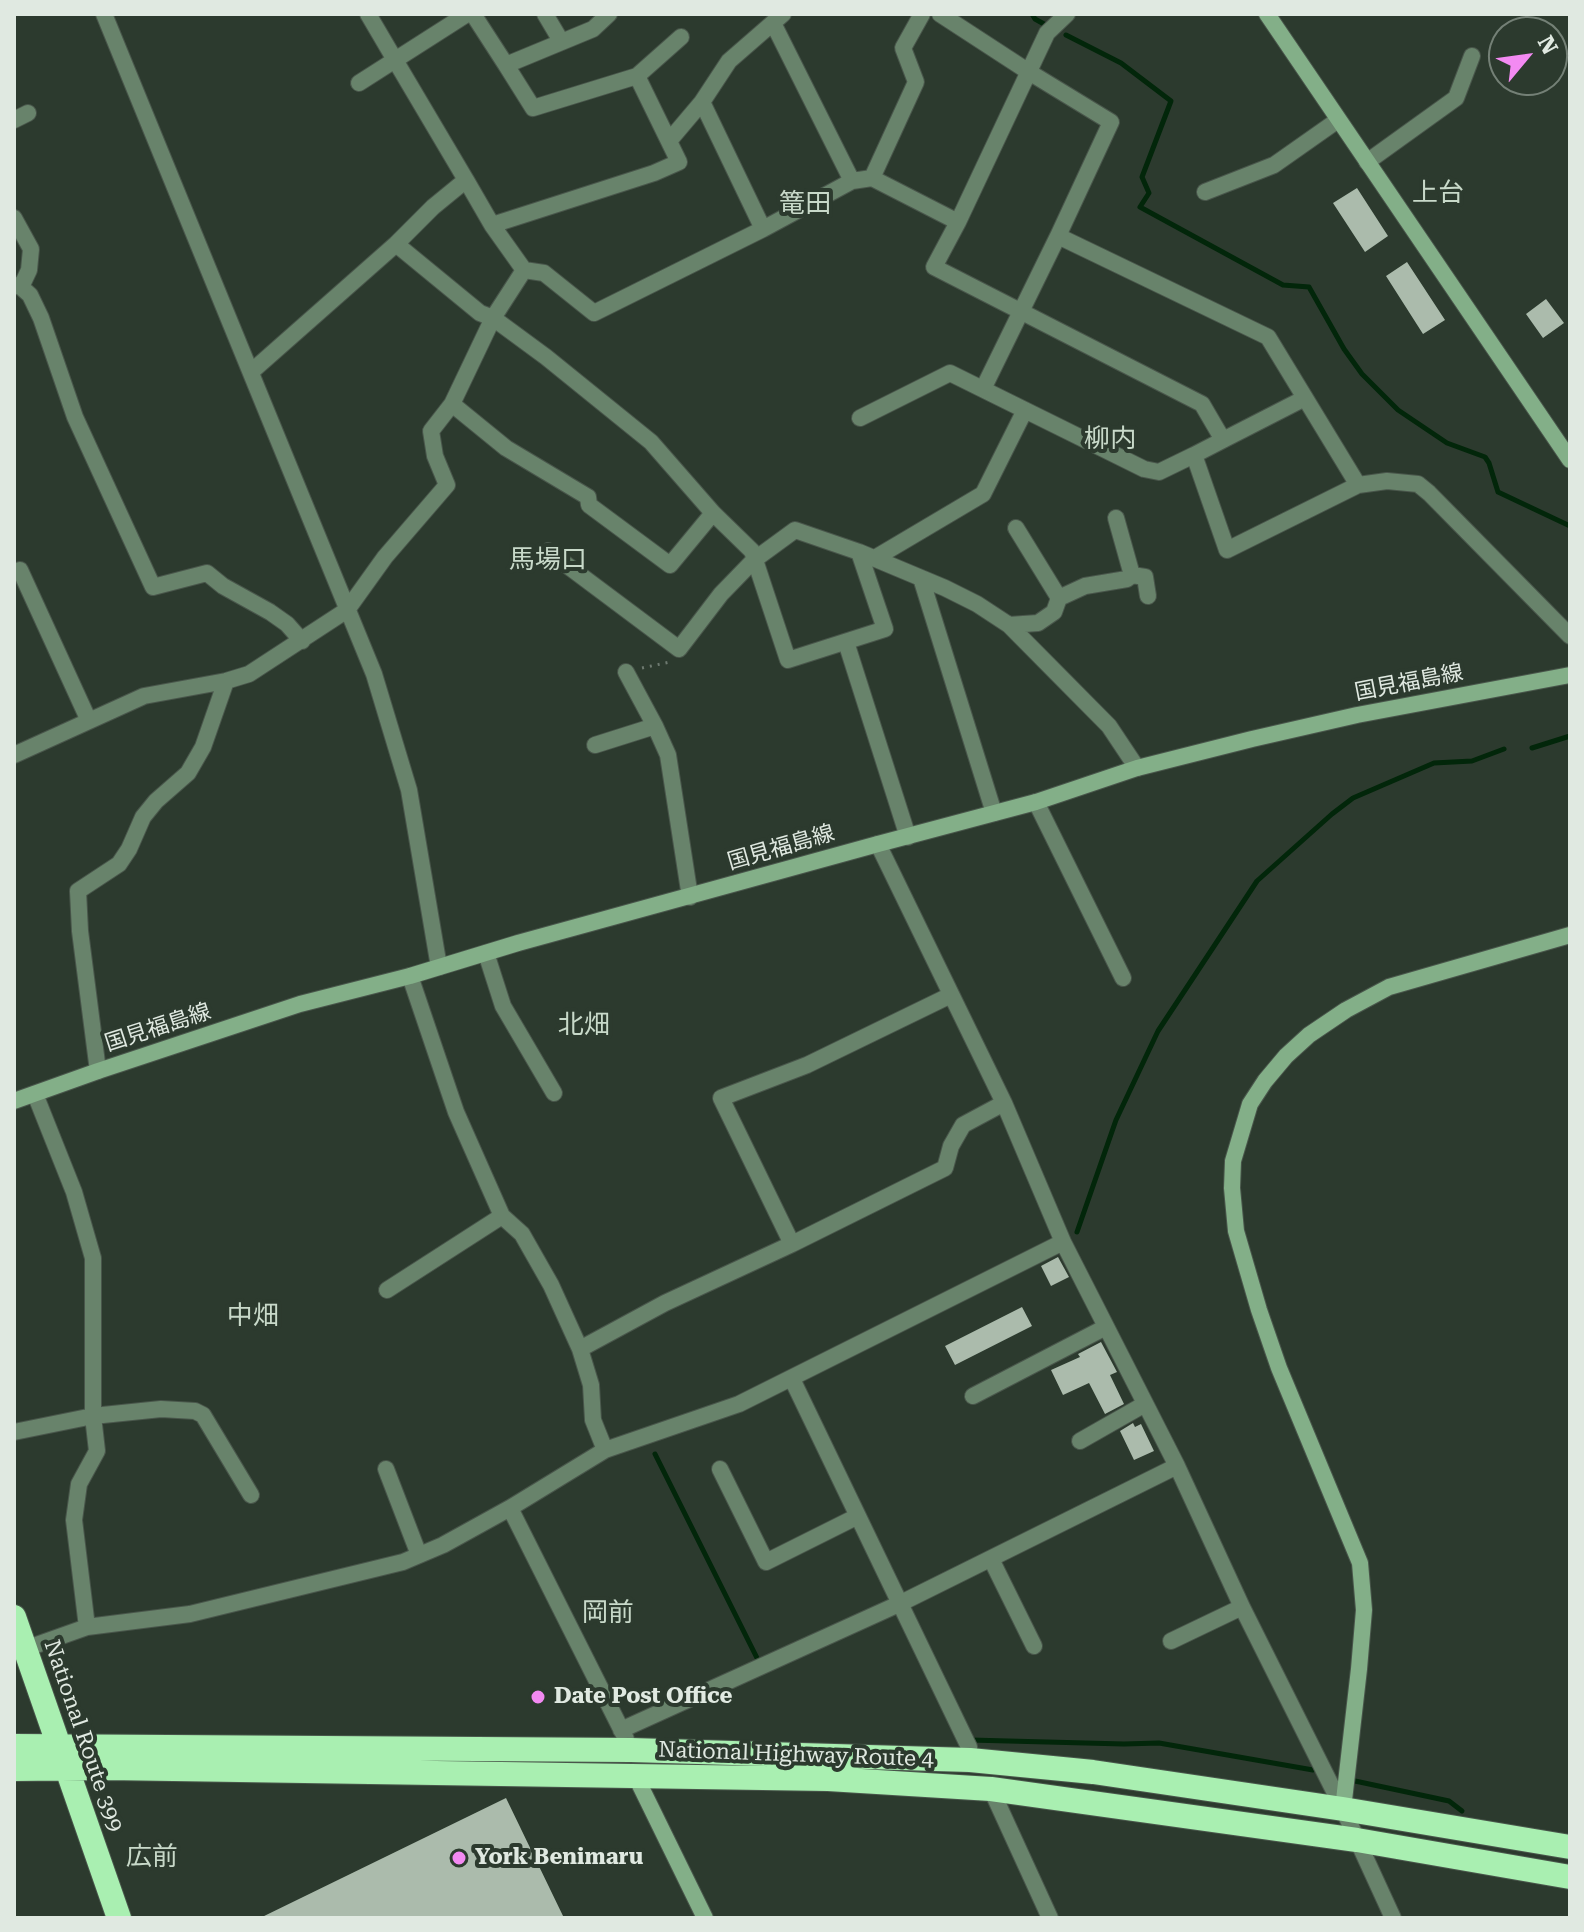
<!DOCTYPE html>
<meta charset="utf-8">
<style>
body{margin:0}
#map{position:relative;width:1584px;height:1932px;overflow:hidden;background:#2c3a2e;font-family:"Roboto Serif",serif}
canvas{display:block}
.frame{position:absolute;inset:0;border:16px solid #e0e9e1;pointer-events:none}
.north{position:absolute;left:1488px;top:16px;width:80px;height:80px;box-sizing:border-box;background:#2c3a2e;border:2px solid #748076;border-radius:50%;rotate:61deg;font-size:22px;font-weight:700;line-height:32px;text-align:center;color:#e0e9e1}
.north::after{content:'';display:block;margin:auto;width:28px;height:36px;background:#f38af2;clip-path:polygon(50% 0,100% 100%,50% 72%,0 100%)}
</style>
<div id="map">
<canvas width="1584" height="1932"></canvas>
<div class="frame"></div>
<div class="north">N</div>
</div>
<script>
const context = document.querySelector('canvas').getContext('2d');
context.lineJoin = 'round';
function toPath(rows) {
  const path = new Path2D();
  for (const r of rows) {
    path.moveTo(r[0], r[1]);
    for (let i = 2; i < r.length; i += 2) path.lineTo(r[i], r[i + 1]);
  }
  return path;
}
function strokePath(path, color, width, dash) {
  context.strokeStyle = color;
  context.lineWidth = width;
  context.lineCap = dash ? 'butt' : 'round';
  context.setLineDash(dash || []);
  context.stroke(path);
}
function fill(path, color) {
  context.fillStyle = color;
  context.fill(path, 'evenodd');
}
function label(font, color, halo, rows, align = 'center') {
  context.font = font + ' "Roboto Serif","Noto Sans JP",serif';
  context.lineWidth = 8;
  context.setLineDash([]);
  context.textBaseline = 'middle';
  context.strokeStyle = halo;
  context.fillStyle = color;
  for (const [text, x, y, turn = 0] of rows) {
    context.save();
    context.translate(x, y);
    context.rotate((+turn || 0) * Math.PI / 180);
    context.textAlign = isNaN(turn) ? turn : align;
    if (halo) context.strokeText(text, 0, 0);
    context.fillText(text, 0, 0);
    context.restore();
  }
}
const stream = toPath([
 [1032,14,1035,19,1044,24],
 [1066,35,1121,63,1171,101,1142,177,1149,193,1140,207,1283,285,1309,287,1344,349,1362,374,1398,410,1447,443,1485,457,1489,463,1498,492,1570,526],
 [1532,748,1570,736],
 [1077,1232,1116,1120,1158,1031,1257,881,1332,814,1353,798,1434,763,1472,761,1504,749],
 [655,1454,760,1664],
 [970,1740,1124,1744,1159,1743,1313,1770],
 [1355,1781,1449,1801,1462,1811]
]);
const building = toPath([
 [1357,188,1388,236,1365,252,1333,203],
 [1407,262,1445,320,1423,334,1386,276],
 [1546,299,1564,323,1543,338,1526,314],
 [1058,1257,1069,1277,1051,1286,1041,1266],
 [1022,1307,1032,1326,955,1365,945,1346],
 [1101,1342,1117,1372,1110,1375,1124,1404,1105,1414,1089,1383,1063,1395,1051,1370,1080,1357,1078,1354],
 [1133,1423,1135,1427,1141,1424,1154,1451,1134,1460,1120,1431],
 [506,1798,564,1918,260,1918]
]);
const path = toPath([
 [642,668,670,662]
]);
const street = toPath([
 [104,14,374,674,409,790,439,967],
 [473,14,506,65,593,29,609,14],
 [545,14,561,41],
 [940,14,1029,72,1111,122,1058,236,1268,337,1358,485],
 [1067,14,1047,33,958,222,934,267,1202,404,1223,440,1194,455,1227,550,1358,485,1387,481,1418,484,1429,493,1570,636],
 [773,23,852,181],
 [506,65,533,108,637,76,681,37],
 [359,83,395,60,368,14],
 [14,120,28,113],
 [669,141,702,102],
 [1367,162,1456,98,1472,56],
 [872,178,916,82,903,48,922,14],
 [466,180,492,225,524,270],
 [1205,192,1274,165,1338,120],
 [14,218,31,249,29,270,21,287],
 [492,225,654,173,679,162,637,76],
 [763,229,702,102,729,61,783,14],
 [396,244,480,313,493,318,546,357,651,442,713,513,670,565,589,505,588,497,506,448,452,404],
 [14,285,21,287,30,295,41,318,75,417,153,587,207,573,223,586,270,612,287,624,302,641],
 [251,372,396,244,433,207,466,180,395,60,467,14],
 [983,389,1058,236],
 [860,418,950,373,1144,469,1159,472,1194,455],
 [1223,440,1305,398],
 [713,513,752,551,788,660,885,629,859,552],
 [1016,528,1059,598],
 [548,551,679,649,721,594,754,560,795,530,859,552,945,588,977,604,1009,625,1109,726,1137,768],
 [875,558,983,494,1025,410],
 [20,570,89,721],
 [1132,575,1145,577,1148,596],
 [921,578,994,813],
 [1009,625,1038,623,1054,612,1059,598,1085,586,1127,579,1132,575,1116,518],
 [846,642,908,837],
 [626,672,655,726,668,755,690,897],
 [595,745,655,726],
 [14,755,144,696,226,681,249,674,347,610,385,557,447,485,435,456,431,431,452,404,493,318,524,270,544,273,594,313,763,229,852,181,872,178,958,222],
 [1036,802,1123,978],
 [878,844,1004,1103,1063,1242,1177,1466,1242,1607,1343,1809,1393,1918],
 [486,953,503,1006,554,1093],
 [410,976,456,1112,502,1216,522,1234,551,1285,580,1349,591,1385,593,1420,605,1450],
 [98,1071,80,931,78,891,119,864,129,849,143,817,156,801,188,773,203,747,226,681],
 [35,1094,74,1192,93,1258,93,1416,97,1451,79,1484,74,1520,87,1627],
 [792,1244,721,1098,807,1065,951,995],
 [387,1290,502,1216],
 [580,1349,665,1303,792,1244,945,1168,951,1146,963,1125,1004,1103],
 [792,1379,969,1747,970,1760],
 [973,1396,1106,1327],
 [14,1432,93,1416,161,1409,195,1411,203,1415,251,1495],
 [1080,1441,1145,1404],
 [386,1469,419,1555],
 [720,1469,766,1562,858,1516],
 [510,1508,626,1739],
 [991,1559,1034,1646],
 [1171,1641,1242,1607],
 [25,1649,87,1627,190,1614,403,1562,443,1545,510,1508,605,1450,739,1404,1063,1242],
 [621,1730,901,1603,1177,1466],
 [991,1789,1050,1918]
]);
const secondary = toPath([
 [1267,14,1570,460],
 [14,1101,98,1071,300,1004,410,976,518,943,878,844,1036,802,1137,768,1252,739,1357,715,1570,675],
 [635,1775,705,1918],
 [1343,1809,1359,1669,1364,1610,1360,1563,1279,1368,1259,1310,1236,1231,1232,1188,1233,1161,1250,1104,1265,1081,1286,1056,1309,1035,1346,1010,1389,987,1570,935]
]);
const highway = toPath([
 [14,1617,119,1918],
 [14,1746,631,1750,970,1760,1093,1772,1343,1809,1570,1847],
 [14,1769,108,1768,828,1779,991,1789,1357,1840,1570,1877]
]);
const markers = [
 [538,1697,8,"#f38af2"],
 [459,1858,8,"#f38af2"]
];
const streetNames = [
 ["国見福島線",1409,683,-11],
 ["国見福島線",781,848,-16],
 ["国見福島線",158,1028,-18],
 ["National Route 399",83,1736,71],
 ["National Highway Route 4",796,1755,2]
];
const poiNames = [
 ["Date Post Office",554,1697],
 ["York Benimaru",475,1858]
];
const quarterNames = [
 ["上台",1438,193],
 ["篭田",805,204],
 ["柳内",1110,439],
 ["馬場口",548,560],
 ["北畑",584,1025],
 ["中畑",253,1316],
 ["岡前",608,1613],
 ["広前",152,1857]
];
strokePath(stream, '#02260a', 5);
fill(building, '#abbbac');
strokePath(street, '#49564b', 18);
strokePath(secondary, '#49564b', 18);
strokePath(highway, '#49564b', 26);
strokePath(path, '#6e7a70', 3, [2, 6]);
strokePath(street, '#68836b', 16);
strokePath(secondary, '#83af88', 16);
strokePath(highway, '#a9efb1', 24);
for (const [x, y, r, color] of markers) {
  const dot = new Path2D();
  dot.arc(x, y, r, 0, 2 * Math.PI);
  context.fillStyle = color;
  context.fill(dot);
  strokePath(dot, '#2c3a2e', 3);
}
label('22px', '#e0e9e1', '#2c3a2e', streetNames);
label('bold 22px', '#e0e9e1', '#2c3a2e', poiNames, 'left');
label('26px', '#c8d9c9', '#2c3a2e', quarterNames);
</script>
